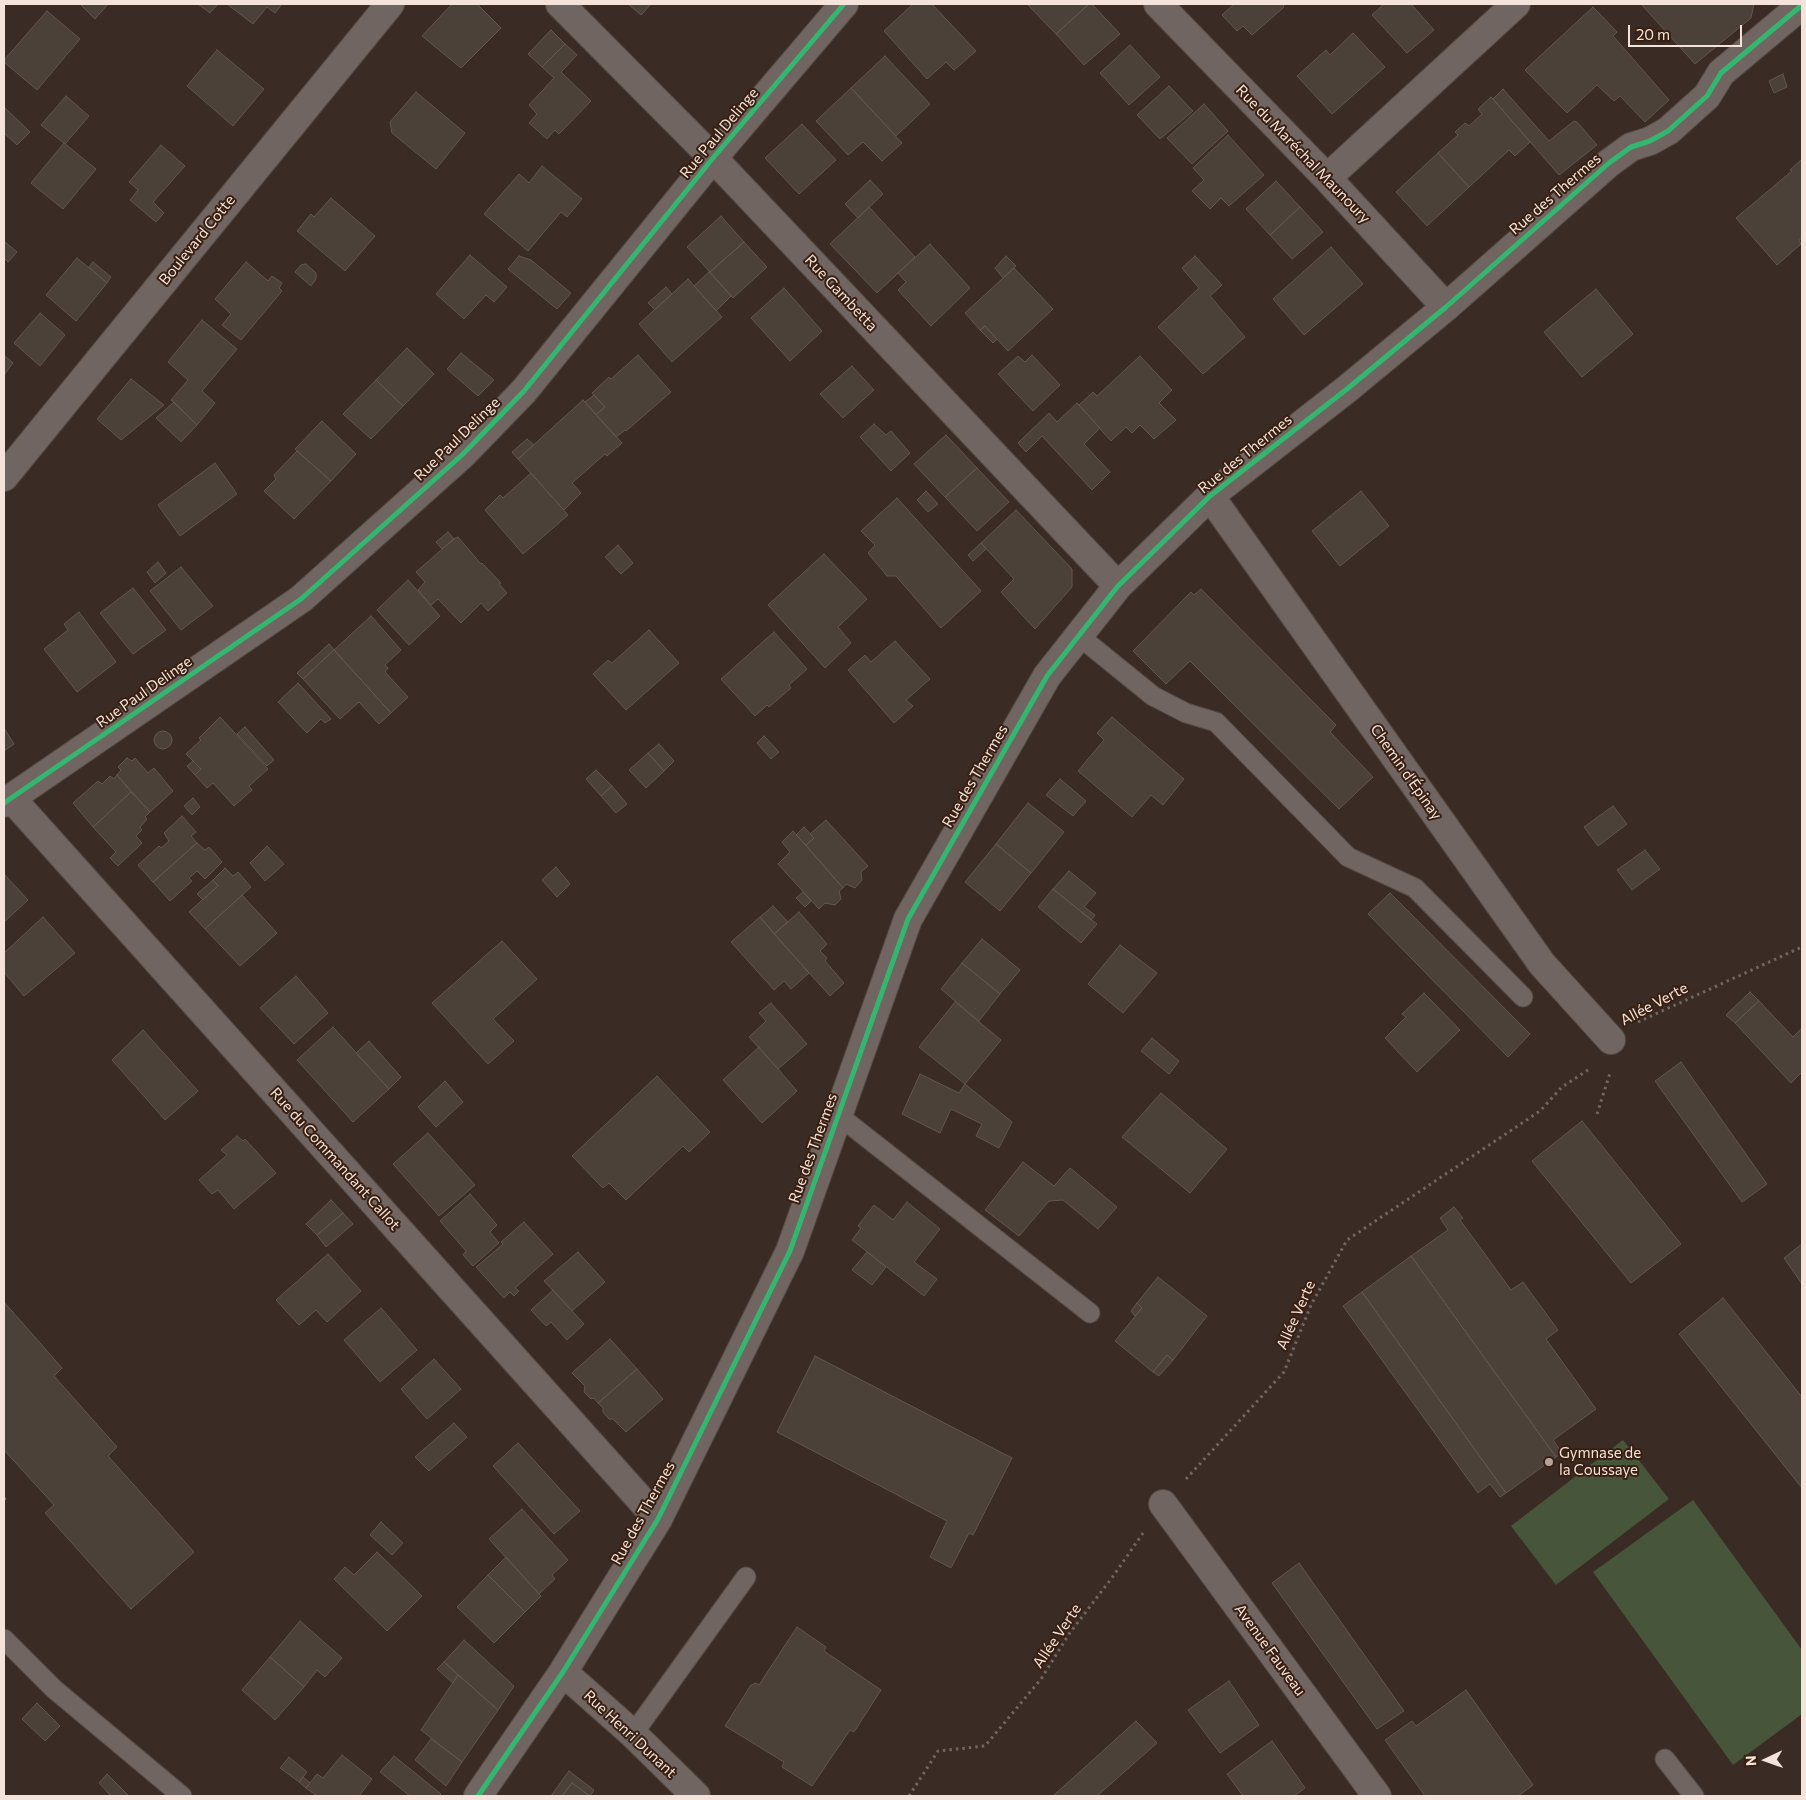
<!DOCTYPE html>
<meta charset="utf-8">
<style>
body{margin:0}
#map{position:relative;width:1806px;height:1800px;overflow:hidden;background:#3a2c24;font-family:Commissioner,sans-serif}
canvas{display:block}
.frame{position:absolute;inset:0;border:5px solid #f4e3da;pointer-events:none}
.north{position:absolute;left:1741px;top:1735px;width:50px;height:50px;-webkit-text-stroke:4px #381f12;paint-order:stroke;rotate:267deg;font-size:14px;font-weight:700;line-height:20px;text-align:center;color:#f4e3da}
.north::after{content:'';display:block;margin:auto;width:18px;height:22px;background:#f4e3da;clip-path:polygon(50% 0,100% 100%,50% 72%,0 100%)}
.scale{position:absolute;left:1628px;top:25px;width:114px;height:22px;box-sizing:border-box;border:2px solid #f4e3da;border-top:0;padding-left:6px;font-size:15px;line-height:18px;white-space:nowrap;color:#f4e3da;-webkit-text-stroke:4px #381f12;paint-order:stroke}
</style>
<div id="map">
<canvas width="1806" height="1800"></canvas>
<div class="frame"></div>
<div class="north">N</div>
<div class="scale">20 m</div>
</div>
<script>
const context = document.querySelector('canvas').getContext('2d');
context.lineJoin = 'round';
function fill(path, color) {
  context.fillStyle = color;
  context.fill(path, 'evenodd');
}
function toPath(rows) {
  const path = new Path2D();
  for (const r of rows) {
    if (r.length === 3) {
      path.moveTo(r[0] + r[2], r[1]);
      path.arc(r[0], r[1], r[2], 0, 2 * Math.PI);
      continue;
    }
    path.moveTo(r[0], r[1]);
    for (let i = 2; i < r.length; i += 2) path.lineTo(r[i], r[i + 1]);
  }
  return path;
}
function strokePath(path, color, width, dash) {
  context.strokeStyle = color;
  context.lineWidth = width;
  context.lineCap = dash ? 'butt' : 'round';
  context.setLineDash(dash || []);
  context.stroke(path);
}
function label(font, color, halo, rows, align = 'center') {
  context.font = font + ' Commissioner,sans-serif';
  context.lineWidth = 4;
  context.setLineDash([]);
  context.textBaseline = 'middle';
  context.strokeStyle = halo;
  context.fillStyle = color;
  for (const [text, x, y, turn = 0] of rows) {
    context.save();
    context.translate(x, y);
    context.rotate((+turn || 0) * Math.PI / 180);
    context.textAlign = isNaN(turn) ? turn : align;
    if (halo) context.strokeText(text, 0, 0);
    context.fillText(text, 0, 0);
    context.restore();
  }
}
const green = toPath([
 [1623,1440,1669,1499,1556,1585,1511,1526],
 [1693,1500,1802,1650,1802,1714,1733,1765,1593,1572]
]);
const building = toPath([
 [80,4,108,4,95,19,80,4],
 [198,4,218,4,210,13,198,4],
 [227,4,282,4,275,13,267,7,253,24,227,4],
 [452,4,477,4,501,28,461,68,422,36,452,4],
 [628,4,651,4,641,15,628,4],
 [913,4,932,4,976,51,954,70,946,62,927,79,884,31,913,4],
 [1027,4,1089,4,1056,34,1027,4],
 [1089,4,1092,4,1120,34,1084,65,1056,34,1089,4],
 [1234,4,1284,4,1283,8,1252,35,1243,26,1237,31,1222,15,1234,4],
 [1384,4,1411,4,1434,30,1407,53,1372,15,1384,4],
 [1641,4,1754,4,1751,18,1695,64,1641,4],
 [1593,7,1617,32,1613,36,1669,100,1645,122,1620,96,1614,101,1597,85,1567,113,1525,70,1593,7],
 [47,11,80,39,37,90,4,62,4,60,47,11],
 [551,30,565,44,542,67,528,54,551,30],
 [1353,33,1385,67,1332,114,1297,76,1326,50,1330,55,1353,33],
 [565,44,577,55,561,72,591,101,559,134,555,130,547,139,529,123,537,114,529,105,554,78,542,67,565,44],
 [1130,45,1160,77,1129,105,1100,73,1130,45],
 [217,50,264,89,233,126,187,86,217,50],
 [885,56,930,104,896,136,851,88,885,56],
 [1783,74,1787,87,1774,93,1769,81,1783,74],
 [1169,86,1193,111,1160,139,1137,115,1169,86],
 [851,88,902,143,882,161,863,142,848,155,816,121,851,88],
 [1503,89,1549,141,1574,121,1577,122,1597,145,1559,175,1493,99,1503,89],
 [416,92,465,133,436,169,392,133,390,122,416,92],
 [66,96,89,116,65,144,41,125,66,96],
 [1491,97,1530,142,1515,156,1509,150,1469,187,1438,153,1458,135,1455,132,1465,123,1469,126,1482,114,1478,109,1491,97],
 [1204,104,1228,131,1192,164,1167,138,1204,104],
 [5,108,30,132,17,145,4,133,4,110,5,108],
 [802,124,836,160,799,194,765,158,802,124],
 [1228,135,1264,175,1229,206,1221,198,1210,209,1192,191,1204,180,1193,168,1228,135],
 [64,143,96,169,63,209,31,183,64,143],
 [161,145,185,166,153,202,164,213,156,222,130,200,138,190,129,182,161,145],
 [1438,153,1469,187,1427,226,1396,192,1438,153],
 [1802,159,1802,238,1799,240,1801,244,1777,265,1736,218,1792,171,1790,170,1802,159],
 [542,166,582,199,567,217,561,212,528,251,484,214,519,174,529,183,542,166],
 [870,180,883,194,858,218,845,204,870,180],
 [1276,181,1300,207,1270,235,1246,209,1276,181],
 [331,198,375,236,345,271,297,231,311,214,314,217,331,198],
 [869,207,915,257,877,293,830,244,869,207],
 [1300,207,1323,232,1292,259,1270,235,1300,207],
 [721,216,744,242,710,272,687,247,721,216],
 [4,241,17,252,8,262,4,258,4,241],
 [744,242,767,267,733,298,710,272,744,242],
 [930,244,970,288,931,326,898,290,906,282,898,273,930,244],
 [1331,247,1363,284,1304,335,1273,299,1331,247],
 [470,255,507,287,494,302,486,295,464,319,436,294,470,255],
 [519,256,531,260,571,293,557,309,508,269,519,256],
 [1006,256,1016,266,1003,278,995,268,1006,256],
 [1195,256,1222,285,1210,296,1245,337,1203,374,1158,327,1199,288,1182,268,1195,256],
 [77,258,107,283,76,321,46,295,77,258],
 [93,262,111,277,107,283,89,267,93,262],
 [246,262,268,281,272,276,282,283,279,288,282,291,241,340,222,325,231,314,215,299,246,262],
 [306,264,316,273,316,279,311,286,295,272,301,265,306,264],
 [1014,268,1053,309,1008,351,985,326,980,330,965,313,1014,268],
 [709,272,731,296,716,311,694,286,709,272],
 [688,279,722,317,672,362,639,324,688,279],
 [666,287,672,294,655,310,648,303,666,287],
 [784,288,822,331,790,361,751,318,784,288],
 [1596,289,1633,334,1582,377,1544,332,1596,289],
 [40,313,65,335,40,366,14,343,40,313],
 [202,320,237,349,202,391,215,403,197,425,171,400,188,380,168,362,202,320],
 [985,326,997,339,993,343,980,330,985,326],
 [407,348,434,374,403,406,376,380,407,348],
 [461,353,494,380,478,396,447,369,461,353],
 [4,355,13,363,4,375,4,355],
 [638,355,671,392,626,431,625,430,616,437,596,415,605,407,592,393,609,377,611,379,638,355],
 [1032,355,1060,385,1033,411,998,374,1018,356,1025,362,1032,355],
 [1140,356,1172,390,1159,403,1176,420,1154,439,1140,425,1132,433,1126,427,1111,441,1079,405,1093,392,1097,396,1140,356],
 [852,366,874,390,843,418,820,394,852,366],
 [131,379,164,405,121,440,97,419,131,379],
 [376,380,403,406,371,439,343,414,376,380],
 [594,395,605,407,596,415,585,402,594,395],
 [583,400,622,443,607,456,605,454,572,483,581,493,564,510,518,459,583,400],
 [174,402,197,425,181,442,156,418,174,402],
 [1077,403,1100,428,1084,444,1110,472,1092,490,1042,436,1026,452,1018,443,1049,413,1057,422,1077,403],
 [322,421,356,454,331,481,295,449,322,421],
 [874,424,886,435,891,431,910,453,891,471,860,437,874,424],
 [946,435,977,468,945,497,914,464,946,435],
 [527,439,534,445,518,459,512,452,527,439],
 [297,451,331,481,294,519,264,491,276,479,274,475,297,451],
 [215,463,237,494,180,536,158,505,215,463],
 [977,468,1009,502,977,531,945,497,977,468],
 [531,473,568,515,523,554,485,510,500,495,503,498,531,473],
 [926,491,938,504,928,512,917,500,926,491],
 [1361,491,1389,526,1340,566,1312,531,1361,491],
 [897,498,981,591,941,628,896,576,887,576,868,553,875,545,861,531,897,498],
 [1016,510,1072,569,1072,587,1035,629,1001,592,1014,579,981,543,1016,510],
 [448,532,454,539,442,549,436,542,448,532],
 [458,537,481,564,482,563,501,583,499,584,507,593,488,611,481,603,461,623,438,599,431,605,418,590,425,582,416,572,454,539,458,537],
 [981,543,986,549,973,561,968,555,981,543],
 [618,545,633,563,621,574,605,557,618,545],
 [824,554,867,599,838,627,851,643,825,668,768,605,824,554],
 [158,562,166,573,155,583,147,572,158,562],
 [181,567,213,606,181,630,150,591,181,567],
 [408,580,440,616,409,645,377,610,408,580],
 [133,588,166,630,133,654,100,613,133,588],
 [1201,589,1336,725,1330,732,1373,777,1339,809,1190,661,1166,684,1133,651,1191,592,1194,595,1201,589],
 [79,612,116,662,77,692,44,649,68,630,64,624,79,612],
 [371,616,401,650,385,665,388,668,385,672,408,697,391,713,334,650,371,616],
 [649,630,679,663,626,710,593,674,608,660,612,663,649,630],
 [774,632,807,669,789,685,791,688,769,707,767,705,755,716,721,679,774,632],
 [895,641,930,679,906,700,913,706,894,723,848,670,865,655,871,662,895,641],
 [329,644,334,650,303,679,297,673,329,644],
 [334,650,391,713,379,724,359,702,340,719,303,679,334,650],
 [298,683,331,719,325,723,321,719,307,733,278,702,298,683],
 [220,717,268,769,249,786,252,790,234,806,213,783,207,788,195,775,201,769,186,754,201,740,199,738,220,717],
 [1112,717,1184,779,1163,805,1151,795,1132,817,1078,771,1104,740,1097,733,1112,717],
 [245,727,274,760,267,766,237,734,245,727],
 [4,728,14,744,4,751,4,728],
 [163,740,9],
 [764,736,779,752,771,759,757,743,764,736],
 [659,744,674,761,664,771,648,753,659,744],
 [648,753,664,771,646,788,629,770,648,753],
 [127,758,132,761,135,758,148,773,154,768,173,791,150,812,117,775,121,770,118,767,127,758],
 [193,761,201,769,195,775,187,766,193,761],
 [596,770,612,786,601,796,586,779,596,770],
 [117,775,131,792,93,827,73,803,98,781,102,784,110,776,114,779,117,775],
 [1060,779,1086,801,1073,816,1046,795,1060,779],
 [612,786,627,804,616,813,601,796,612,786],
 [131,792,150,812,145,817,147,819,140,827,142,830,136,836,142,843,118,866,110,858,116,852,93,827,131,792],
 [193,798,200,807,192,815,184,806,193,798],
 [1028,803,1064,832,1031,873,996,844,1028,803],
 [1613,806,1627,824,1598,846,1584,827,1613,806],
 [182,816,196,832,191,836,197,843,153,882,138,865,159,846,161,848,169,841,164,833,182,816],
 [826,820,868,866,861,872,862,880,855,888,846,884,843,888,806,845,814,838,810,834,826,820],
 [804,827,814,838,806,845,796,835,804,827],
 [793,831,843,888,839,891,841,899,835,905,825,903,819,909,778,864,790,852,782,842,793,831],
 [197,843,205,850,209,847,222,862,205,879,197,871,189,878,192,881,170,901,153,882,197,843],
 [996,844,1031,873,1000,911,965,882,996,844],
 [267,846,284,864,265,881,250,863,267,846],
 [1645,850,1660,869,1632,890,1617,870,1645,850],
 [556,867,570,884,557,897,542,880,556,867],
 [225,868,233,876,238,872,251,887,205,929,189,912,218,886,213,880,225,868],
 [1069,871,1096,893,1084,907,1095,915,1091,920,1053,889,1069,871],
 [4,874,28,900,4,922,4,874],
 [213,880,218,886,203,900,197,894,213,880],
 [1053,889,1097,924,1081,943,1038,907,1053,889],
 [803,892,811,901,805,907,796,898,803,892],
 [1390,893,1530,1034,1508,1057,1368,914,1390,893],
 [242,895,277,933,240,966,205,929,242,895],
 [773,906,788,922,774,934,760,917,773,906],
 [799,912,827,944,820,951,827,958,825,961,844,983,830,996,774,934,799,912],
 [43,917,75,953,24,996,4,972,4,953,43,917],
 [760,917,809,973,791,989,784,981,774,990,731,942,760,917],
 [982,939,1020,970,1000,994,962,963,982,939],
 [502,941,537,979,493,1019,514,1041,488,1064,432,1003,502,941],
 [1120,945,1157,973,1123,1013,1088,984,1120,945],
 [962,963,1000,994,979,1021,941,989,962,963],
 [296,976,328,1013,294,1044,260,1008,296,976],
 [1750,992,1759,1001,1735,1023,1726,1015,1750,992],
 [1424,993,1460,1030,1417,1072,1385,1038,1406,1017,1402,1014,1424,993],
 [1759,1001,1793,1037,1802,1028,1802,1072,1791,1083,1735,1023,1759,1001],
 [955,1002,1001,1040,965,1084,919,1047,955,1002],
 [771,1003,807,1044,778,1069,749,1037,766,1021,759,1013,771,1003],
 [333,1027,389,1089,353,1122,297,1060,333,1027],
 [143,1030,198,1091,165,1120,112,1060,143,1030],
 [1152,1038,1179,1061,1169,1074,1141,1051,1152,1038],
 [369,1041,401,1077,389,1089,356,1053,369,1041],
 [759,1047,797,1091,762,1123,723,1080,759,1047],
 [1681,1062,1767,1184,1742,1202,1655,1081,1681,1062],
 [920,1074,959,1093,965,1084,1012,1122,999,1148,976,1136,982,1124,951,1109,940,1133,902,1114,920,1074],
 [657,1076,710,1132,689,1152,683,1146,626,1200,609,1183,603,1188,572,1156,657,1076],
 [445,1081,463,1102,436,1127,418,1107,445,1081],
 [1161,1093,1227,1149,1190,1193,1122,1137,1161,1093],
 [1582,1121,1681,1244,1631,1283,1532,1161,1582,1121],
 [428,1133,475,1185,439,1216,393,1164,428,1133],
 [237,1136,243,1141,245,1139,276,1173,234,1209,218,1190,212,1194,199,1180,227,1155,221,1150,237,1136],
 [1023,1162,1054,1186,1070,1168,1117,1207,1098,1229,1063,1200,1049,1201,1019,1236,985,1210,1023,1162],
 [470,1194,497,1225,490,1232,499,1243,473,1266,463,1255,466,1251,440,1221,470,1194],
 [331,1200,343,1213,317,1235,306,1224,331,1200],
 [907,1202,940,1229,914,1262,937,1279,924,1296,852,1240,861,1228,858,1226,874,1205,893,1220,907,1202],
 [1454,1207,1463,1218,1460,1220,1511,1290,1523,1282,1558,1330,1546,1339,1596,1409,1553,1440,1562,1453,1556,1457,1411,1256,1448,1230,1440,1218,1454,1207],
 [343,1213,353,1224,326,1247,317,1235,343,1213],
 [524,1222,553,1254,515,1288,519,1291,514,1296,510,1292,504,1298,476,1267,502,1245,503,1244,501,1242,524,1222],
 [1802,1244,1802,1284,1784,1258,1802,1244],
 [578,1252,605,1282,572,1311,544,1281,578,1252],
 [867,1252,886,1267,872,1285,852,1270,867,1252],
 [328,1254,361,1291,327,1322,316,1310,299,1325,276,1300,328,1254],
 [1411,1256,1556,1457,1506,1493,1362,1292,1411,1256],
 [1158,1277,1207,1316,1173,1360,1167,1355,1153,1372,1115,1341,1142,1308,1137,1303,1158,1277],
 [553,1290,584,1324,567,1340,551,1322,546,1326,531,1310,553,1290],
 [1362,1292,1506,1493,1500,1497,1490,1484,1478,1493,1343,1306,1362,1292],
 [1723,1298,1802,1397,1802,1488,1679,1334,1723,1298],
 [4,1302,62,1368,54,1376,117,1447,108,1456,194,1552,131,1609,45,1513,54,1505,4,1450,4,1302],
 [1137,1303,1142,1308,1135,1316,1131,1311,1137,1303],
 [381,1308,417,1350,380,1382,344,1340,381,1308],
 [610,1339,637,1369,598,1403,594,1398,591,1399,584,1392,585,1386,572,1373,610,1339],
 [1167,1355,1173,1360,1159,1376,1153,1372,1167,1355],
 [815,1356,1012,1458,973,1535,969,1533,951,1568,930,1557,947,1521,777,1432,815,1356],
 [434,1359,461,1389,427,1419,401,1389,434,1359],
 [637,1369,663,1399,626,1432,613,1419,609,1419,603,1412,603,1408,598,1403,637,1369],
 [454,1423,467,1437,429,1471,415,1457,454,1423],
 [518,1443,580,1511,554,1534,493,1466,518,1443],
 [522,1509,568,1560,552,1575,555,1579,539,1594,489,1539,522,1509],
 [381,1522,403,1543,392,1555,370,1535,381,1522],
 [377,1552,422,1596,387,1631,334,1579,345,1567,354,1575,377,1552],
 [506,1557,541,1596,525,1612,488,1575,506,1557],
 [1299,1563,1404,1711,1377,1729,1272,1583,1299,1563],
 [488,1575,525,1612,494,1643,457,1607,488,1575],
 [300,1621,342,1658,325,1677,317,1670,304,1687,270,1657,300,1621],
 [797,1627,826,1647,824,1651,881,1690,854,1732,850,1730,812,1786,782,1767,784,1762,725,1726,751,1685,756,1683,759,1685,797,1627],
 [464,1640,514,1686,498,1710,444,1662,464,1640],
 [270,1657,304,1687,275,1720,242,1690,270,1657],
 [444,1662,458,1675,453,1683,437,1669,444,1662],
 [458,1675,498,1710,462,1762,421,1730,458,1675],
 [1229,1681,1259,1725,1220,1753,1188,1710,1229,1681],
 [1466,1690,1533,1785,1518,1796,1425,1796,1385,1740,1412,1721,1416,1726,1466,1690],
 [37,1703,60,1726,45,1741,22,1719,37,1703],
 [1136,1721,1157,1743,1097,1796,1053,1796,1136,1721],
 [431,1739,462,1762,446,1786,415,1760,431,1739],
 [1272,1741,1305,1788,1294,1796,1243,1796,1227,1774,1272,1741],
 [342,1755,372,1779,359,1796,317,1796,306,1788,317,1774,323,1778,342,1755],
 [394,1756,441,1794,439,1796,410,1796,380,1772,394,1756],
 [289,1757,307,1772,299,1782,280,1768,289,1757],
 [569,1771,594,1790,590,1796,572,1783,562,1796,551,1796,569,1771],
 [107,1774,128,1795,126,1796,111,1796,99,1783,107,1774],
 [303,1777,310,1783,306,1788,299,1782,303,1777],
 [572,1783,590,1796,562,1796,572,1783]
]);
const path = toPath([
 [1638,1022,1802,947],
 [1597,1114,1610,1073],
 [1186,1479,1284,1372,1311,1305,1347,1240,1540,1111,1562,1087,1591,1068],
 [4,1498,8,1503],
 [909,1796,938,1751,985,1746,1041,1679,1069,1634,1114,1575,1143,1533]
]);
const lane = toPath([
 [1079,636,1153,696,1186,713,1216,722,1348,857,1415,888,1523,997],
 [838,1115,1090,1313],
 [4,1639,54,1689,182,1796],
 [633,1734,746,1577],
 [1665,1759,1694,1796]
]);
const street = toPath([
 [560,4,713,158,1118,586],
 [1158,4,1327,178,1446,307],
 [1327,178,1516,4],
 [4,477,390,4],
 [1210,496,1542,964,1611,1040],
 [12,799,658,1519],
 [4,803,301,599,463,454,524,391,713,158,844,4],
 [1163,1504,1377,1796],
 [563,1672,633,1734,696,1796],
 [478,1796,563,1672,658,1519,790,1251,908,919,1047,676,1118,586,1210,496,1347,389,1446,307,1609,163,1631,147,1650,141,1668,131,1707,96,1721,73,1802,5]
]);
const cycleway = toPath([
 [4,803,301,599,463,454,524,391,713,158,844,4],
 [478,1796,563,1672,658,1519,790,1251,908,919,1047,676,1118,586,1210,496,1347,389,1446,307,1609,163,1631,147,1650,141,1668,131,1707,96,1721,73,1802,5]
]);
const markers = [
 [1549,1462,5,"#b3a39a"]
];
const streetNames = [
 ["Rue Paul Delinge",719,133,-50],
 ["Rue du Maréchal Maunoury",1303,154,46],
 ["Rue des Thermes",1555,194,-41],
 ["Boulevard Cotte",197,240,-51],
 ["Rue Gambetta",841,293,47],
 ["Rue Paul Delinge",457,439,-44],
 ["Rue des Thermes",1245,454,-39],
 ["Rue Paul Delinge",144,692,-35],
 ["Chemin d'Épinay",1406,772,55],
 ["Rue des Thermes",975,776,-60],
 ["Allée Verte",1654,1004,-28],
 ["Rue des Thermes",813,1148,-70],
 ["Rue du Commandant Callot",335,1159,48],
 ["Allée Verte",1296,1315,-66],
 ["Rue des Thermes",643,1513,-61],
 ["Allée Verte",1057,1636,-56],
 ["Avenue Fauveau",1270,1650,54],
 ["Rue Henri Dunant",630,1734,43]
];
const poiNames = [
 ["Gymnase de",1559,1453],
 ["la Coussaye",1559,1470]
];
fill(green, '#47553a');
fill(building, '#4b4139');
strokePath(building, '#62564e', 1);
strokePath(lane, '#564a43', 21);
strokePath(street, '#564a43', 30);
strokePath(path, '#716760', 3, [2.5, 4]);
strokePath(lane, '#706560', 19);
strokePath(street, '#706560', 28);
strokePath(cycleway, '#33b770', 5);
for (const [x, y, r, color] of markers) {
  const dot = new Path2D();
  dot.arc(x, y, r, 0, 2 * Math.PI);
  context.fillStyle = color;
  context.fill(dot);
  strokePath(dot, '#381f12', 2);
}
label('15px', '#f4e3da', '#381f12', streetNames);
label('15px', '#f4e3da', '#381f12', poiNames, 'left');
</script>
